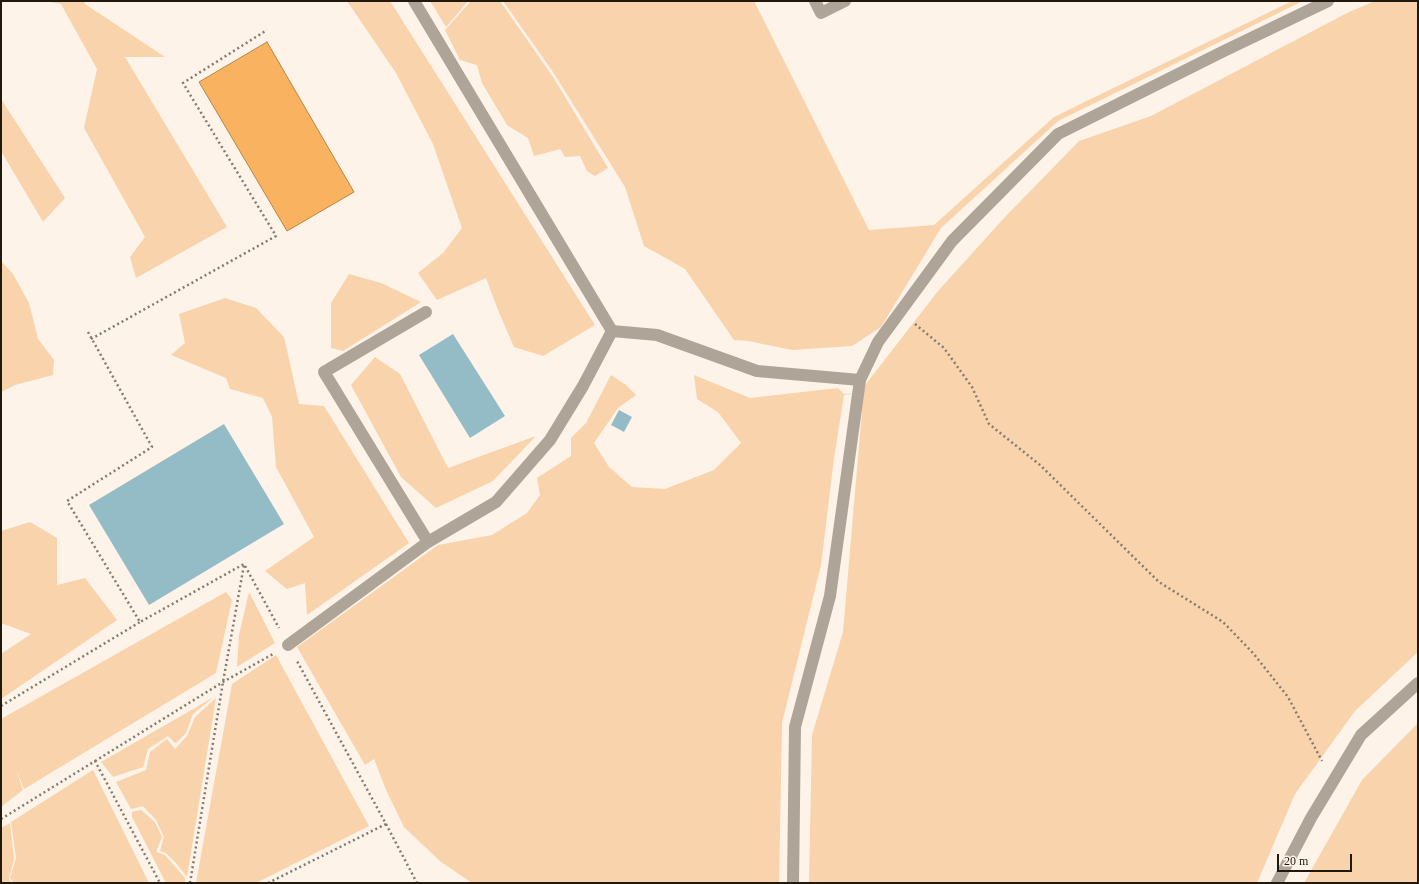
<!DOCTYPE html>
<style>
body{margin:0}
#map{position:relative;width:1419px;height:884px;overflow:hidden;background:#fdf3e8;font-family:Georgia,serif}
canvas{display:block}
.frame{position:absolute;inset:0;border:2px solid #21180e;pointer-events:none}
.scale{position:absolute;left:1277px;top:854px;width:75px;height:18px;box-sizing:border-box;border:2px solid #21180e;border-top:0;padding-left:5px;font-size:12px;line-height:14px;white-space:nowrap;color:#21180e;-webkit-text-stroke:3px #fdf3e8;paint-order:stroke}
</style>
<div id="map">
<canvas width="1419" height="884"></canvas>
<div class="frame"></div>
<div class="scale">20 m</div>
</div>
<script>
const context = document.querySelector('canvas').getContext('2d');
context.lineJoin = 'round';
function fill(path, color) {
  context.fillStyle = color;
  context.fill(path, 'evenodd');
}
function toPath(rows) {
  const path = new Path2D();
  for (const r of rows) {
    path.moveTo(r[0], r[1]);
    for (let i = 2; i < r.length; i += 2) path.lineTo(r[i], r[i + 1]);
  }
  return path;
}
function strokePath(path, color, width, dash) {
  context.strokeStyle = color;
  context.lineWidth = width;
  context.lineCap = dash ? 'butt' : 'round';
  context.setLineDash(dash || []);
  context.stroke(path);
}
const green = toPath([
 [45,1,84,1,85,4,165,57,125,57,227,227,136,278,130,257,145,237,84,128,97,69,61,4],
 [347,1,390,1,595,325,543,356,514,347,498,310,486,278,437,300,418,273,443,253,462,228,433,144,396,73],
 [430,1,468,1,446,27],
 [471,1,500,1,553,77,608,168,595,176,587,171,580,156,565,157,560,149,534,156,528,138,507,125,482,83,477,65,460,60,445,30],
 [503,1,754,1,869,230,934,225,1054,117,1292,1,1303,1,1058,121,941,228,881,327,852,346,792,350,748,341,734,340,685,269,644,246,625,187,553,72],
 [1375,1,1418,1,1418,652,1355,711,1295,794,1257,883,809,883,812,735,843,632,862,411,861,393,844,395,834,458,821,565,782,723,779,883,472,883,441,862,404,827,386,790,374,759,365,765,297,647,438,545,492,535,527,513,540,495,537,478,571,456,571,438,586,423,611,375,626,385,636,395,618,408,594,443,609,467,632,487,665,489,714,470,741,443,718,412,697,399,694,375,750,398,838,388,844,394,859,393,938,291,1005,217,1079,141,1151,116,1349,12],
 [1,99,65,198,43,222,1,151],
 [1,261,13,274,29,303,38,339,54,360,53,375,15,385,1,392],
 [349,274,381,283,421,302,343,351,331,348,331,303],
 [225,298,256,308,284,337,299,404,324,406,409,543,307,615,305,583,287,589,265,571,314,537,276,467,272,417,263,398,230,389,226,378,171,355,185,343,179,314],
 [375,357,400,374,448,468,536,436,493,481,436,508,401,477,351,385],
 [30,522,57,538,57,585,85,578,117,620,1,699,1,654,31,634,1,623,1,531],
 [226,592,232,600,216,673,24,789,16,769,23,790,1,807,1,719],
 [249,592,275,643,237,667,239,635],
 [276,655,369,826,256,883,196,883,232,684],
 [214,697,193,714,186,733,177,742,175,743,168,736,148,749,143,767,113,777,101,762],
 [216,698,187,877,176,863,166,853,160,851,164,837,156,820,143,806,131,809,116,782,146,770,150,752,167,739,175,749,187,736,195,717],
 [1418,723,1418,883,1304,883,1362,780],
 [93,770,149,883,14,883,10,878,16,858,11,822],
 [141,810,155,822,162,837,156,852,165,855,185,878,185,883,166,883,132,817,132,812],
 [10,823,14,859,9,879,12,883,1,883,1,828]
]);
const water = toPath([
 [267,42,354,192,287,231,199,82,267,42]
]);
const building = toPath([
 [453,334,505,416,470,438,419,355],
 [619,410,632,417,624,432,611,425],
 [224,424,284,524,149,605,89,505]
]);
const path = toPath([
 [915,324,944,348,972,387,989,424,1040,465,1159,582,1223,622,1253,653,1288,697,1322,761],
 [88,332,152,447,67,501,140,622,244,564,279,628],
 [91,339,276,236,183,83,267,30],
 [1,706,140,622],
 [95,761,223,682,273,654],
 [1,819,95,761,160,883],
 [386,824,417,883],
 [190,883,223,682,244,565],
 [268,883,386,824,297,661]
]);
const service = toPath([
 [426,312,324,372,428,542],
 [288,645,428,542,496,502,550,440,583,386,612,331]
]);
const pedestrian = toPath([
 [612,331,657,335,757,371,860,380],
 [793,883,795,727,830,596,860,380,878,342,952,241,1058,134,1224,51,1328,1],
 [1277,883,1311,818,1361,735,1418,683]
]);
const minor = toPath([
 [414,1,612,331],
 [815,1,821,13,845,1]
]);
fill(green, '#f8d3ab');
fill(water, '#f9b360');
strokePath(water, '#b88447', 1);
fill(building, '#94bcc7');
strokePath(path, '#847b70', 2.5, [2, 3]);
strokePath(service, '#afa498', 12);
strokePath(pedestrian, '#afa498', 12);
strokePath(minor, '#afa498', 12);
</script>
